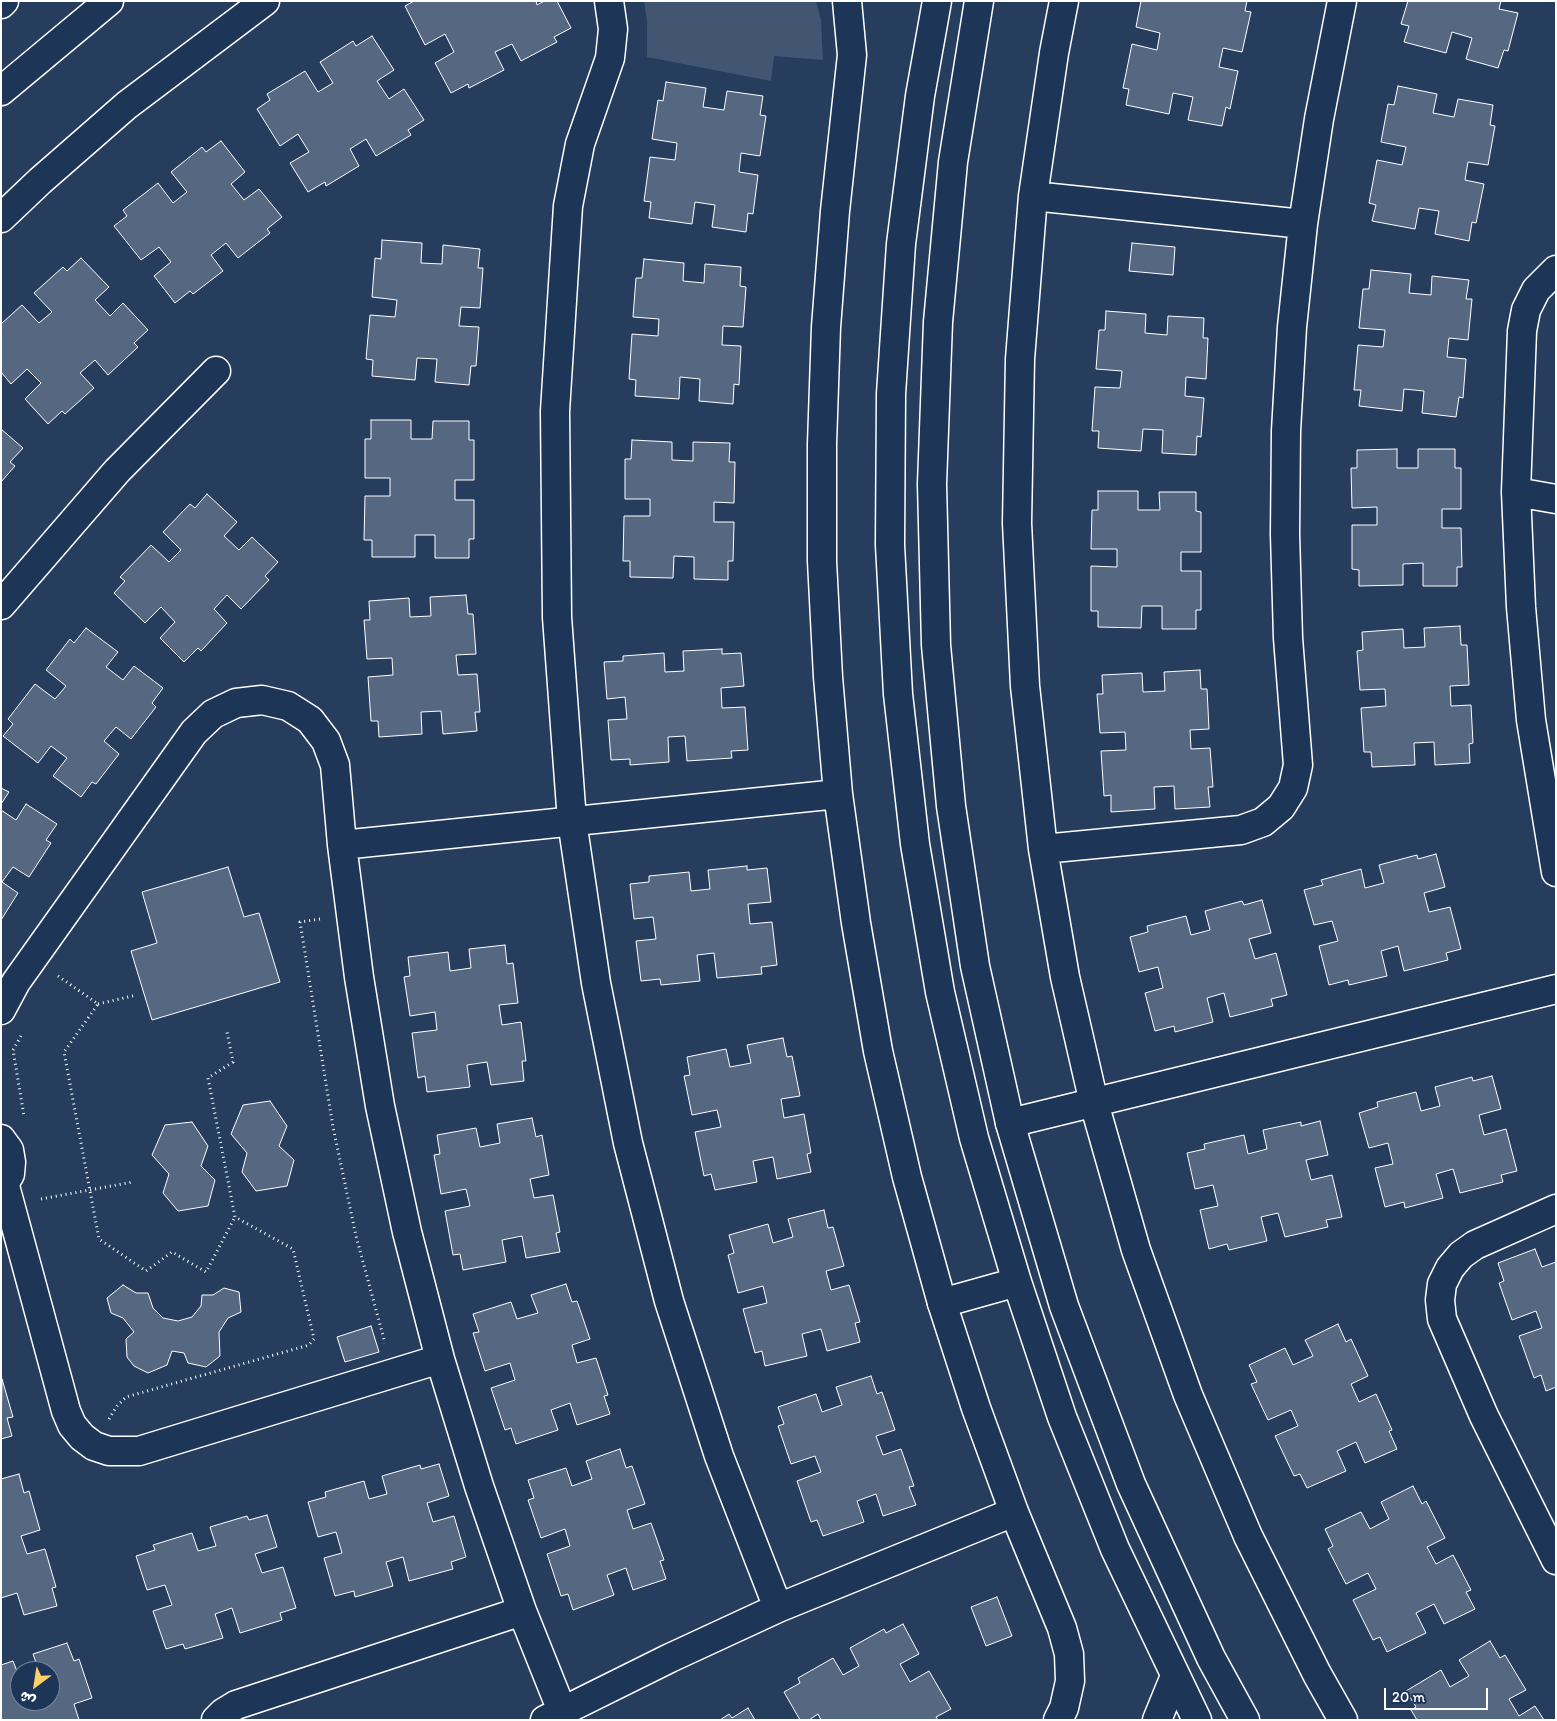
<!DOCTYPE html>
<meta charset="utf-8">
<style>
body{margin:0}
#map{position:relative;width:1557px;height:1721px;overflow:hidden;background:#263d5e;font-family:Itim,"Playpen Sans Arabic",sans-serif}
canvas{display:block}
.frame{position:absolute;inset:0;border:2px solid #fff;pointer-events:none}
.north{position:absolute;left:10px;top:1661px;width:50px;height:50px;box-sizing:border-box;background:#1d3557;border:1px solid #77869a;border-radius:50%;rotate:211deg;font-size:14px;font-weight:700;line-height:20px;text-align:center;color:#fff}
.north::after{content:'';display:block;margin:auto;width:18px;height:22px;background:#ffd166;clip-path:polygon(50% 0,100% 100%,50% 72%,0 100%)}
.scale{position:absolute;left:1384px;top:1688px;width:104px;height:22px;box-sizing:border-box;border:2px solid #fff;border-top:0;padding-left:6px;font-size:15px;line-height:18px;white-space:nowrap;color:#fff;-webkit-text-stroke:4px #1d3557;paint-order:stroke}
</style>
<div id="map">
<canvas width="1557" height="1721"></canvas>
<div class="frame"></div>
<div class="north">ش</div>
<div class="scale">20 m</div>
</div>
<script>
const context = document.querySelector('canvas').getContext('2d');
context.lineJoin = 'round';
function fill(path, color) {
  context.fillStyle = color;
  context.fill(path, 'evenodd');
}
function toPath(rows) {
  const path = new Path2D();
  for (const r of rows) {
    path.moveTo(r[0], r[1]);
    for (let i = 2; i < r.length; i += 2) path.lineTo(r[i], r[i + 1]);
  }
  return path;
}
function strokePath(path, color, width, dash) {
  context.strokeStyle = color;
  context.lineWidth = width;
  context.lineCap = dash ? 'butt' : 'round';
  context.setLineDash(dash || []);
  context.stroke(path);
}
const green = toPath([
 [644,1,816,1,821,20,823,60,774,56,771,81,647,57,647,21]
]);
const building = toPath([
 [414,1,536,1,537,5,544,1,557,1,571,28,554,37,557,42,521,61,512,44,495,52,504,70,469,88,468,84,451,93,435,63,454,52,445,34,425,45,405,6,414,1],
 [1141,1,1247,1,1245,11,1251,12,1242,52,1223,48,1219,67,1238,71,1230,109,1226,107,1222,126,1188,120,1193,97,1173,93,1169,114,1126,105,1129,89,1123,88,1132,44,1157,50,1160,33,1136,27,1141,1],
 [1408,1,1501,1,1499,9,1518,13,1508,51,1504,50,1498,68,1466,59,1472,38,1452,32,1446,53,1404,42,1409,26,1401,24,1408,1],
 [372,36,394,70,377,81,389,99,404,89,424,120,408,130,411,135,376,156,366,139,350,149,359,166,326,186,325,182,308,192,290,163,309,152,298,134,280,146,257,109,270,100,267,94,305,71,318,92,333,83,320,62,353,41,356,46,372,36],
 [666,82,706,88,703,107,724,110,727,91,763,96,760,115,766,116,760,156,741,153,739,172,758,175,753,214,748,213,746,232,712,227,715,205,695,202,692,224,649,218,651,202,644,201,650,157,675,160,677,143,652,139,658,100,663,101,666,82],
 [1398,86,1437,94,1433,113,1454,117,1458,99,1493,105,1490,125,1495,126,1488,165,1468,162,1465,180,1484,184,1476,223,1472,222,1469,241,1435,234,1439,211,1419,208,1415,229,1372,221,1376,205,1369,203,1377,160,1402,165,1406,147,1381,142,1388,104,1394,105,1398,86],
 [221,141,245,172,231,184,244,200,259,189,282,217,267,229,270,233,238,258,226,243,211,255,223,271,193,294,190,291,175,303,154,276,171,262,159,247,141,260,114,226,127,216,123,210,158,183,173,203,187,192,171,172,202,147,206,152,221,141],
 [382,240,422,243,421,263,442,264,443,245,480,249,478,268,483,268,480,308,461,307,459,326,479,327,476,366,471,366,469,385,435,382,437,359,417,358,415,380,372,376,373,360,366,359,370,315,395,317,397,300,372,297,375,258,381,259,382,240],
 [1132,243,1175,247,1173,275,1129,271,1132,243],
 [81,258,109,287,95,300,110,316,123,303,148,330,134,343,138,347,108,375,95,360,80,373,94,388,65,414,62,411,48,424,25,399,41,383,27,369,11,384,1,372,1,324,22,305,39,323,52,312,34,293,63,267,67,271,81,258],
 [644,259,684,263,683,281,704,283,705,264,741,267,740,286,746,287,743,327,723,326,722,345,741,346,739,385,734,384,733,404,699,401,700,379,680,377,679,399,635,396,636,380,629,379,632,334,658,336,659,319,633,317,636,278,642,278,644,259],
 [1371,270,1411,274,1409,293,1431,295,1432,276,1469,280,1466,299,1472,299,1468,340,1449,338,1447,357,1466,359,1463,398,1459,397,1456,417,1422,413,1424,391,1404,389,1402,411,1359,406,1361,390,1354,390,1358,345,1383,347,1385,330,1359,328,1363,289,1369,289,1371,270],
 [1106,311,1146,314,1145,333,1167,335,1168,316,1204,318,1203,338,1208,338,1206,379,1186,377,1185,396,1204,398,1201,437,1197,436,1196,455,1162,453,1163,430,1143,429,1141,451,1098,448,1099,431,1092,431,1095,387,1120,388,1122,371,1096,369,1099,330,1105,330,1106,311],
 [371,420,411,420,411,439,432,439,433,421,469,421,469,440,474,440,474,480,455,480,455,500,474,500,474,539,469,539,469,558,435,558,435,535,415,535,415,557,372,557,372,540,364,540,365,496,390,496,390,478,365,478,365,439,371,439,371,420],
 [1,429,23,448,10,462,15,466,1,482,1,429],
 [632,440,672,442,672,460,693,461,693,442,730,443,729,462,735,462,734,503,714,502,714,522,734,522,733,561,728,561,728,580,694,579,694,557,674,556,673,578,630,577,630,561,623,561,624,516,650,516,650,499,625,499,625,459,631,459,632,440],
 [1397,449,1397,468,1418,468,1418,449,1455,449,1455,468,1461,468,1461,509,1442,509,1442,528,1461,528,1462,567,1457,567,1457,586,1423,586,1423,563,1403,564,1403,585,1359,586,1359,570,1352,569,1352,525,1377,525,1377,507,1352,508,1351,468,1357,468,1357,450,1397,449],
 [1098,491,1138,491,1138,510,1160,510,1159,492,1196,492,1196,511,1201,512,1201,552,1181,552,1181,571,1201,571,1201,610,1196,610,1196,629,1162,629,1162,606,1142,606,1141,628,1098,627,1098,611,1091,611,1091,566,1117,567,1117,549,1091,549,1092,510,1098,510,1098,491],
 [207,494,237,522,224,536,239,550,252,537,278,562,265,576,269,580,241,609,227,595,214,609,227,623,201,651,198,648,184,662,160,638,175,622,161,607,145,623,114,593,125,581,120,577,151,545,169,562,181,550,163,532,190,504,195,508,207,494],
 [466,595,468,614,473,614,476,654,456,655,458,675,477,674,480,712,475,712,477,731,443,734,441,711,421,712,422,734,379,737,378,721,371,721,368,677,393,675,392,658,367,659,364,620,370,620,369,601,409,598,410,617,431,616,430,597,466,595],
 [1460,626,1461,645,1467,645,1469,685,1450,686,1451,706,1471,705,1473,743,1469,744,1470,763,1435,765,1434,742,1414,743,1415,765,1372,767,1371,752,1364,752,1361,708,1386,706,1385,689,1360,690,1357,651,1363,650,1362,632,1403,629,1404,648,1425,647,1424,628,1460,626],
 [86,628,118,652,106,667,123,680,134,666,163,688,152,703,156,707,131,739,116,727,104,741,119,754,96,784,92,782,81,797,53,776,67,758,51,746,38,763,3,736,13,724,8,719,35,684,55,699,66,686,46,670,70,639,74,643,86,628],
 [722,649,722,654,741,653,744,686,721,688,722,708,745,707,748,750,731,751,732,758,687,761,685,736,668,737,669,762,630,765,630,759,611,760,608,720,627,719,625,697,607,699,604,662,623,661,623,656,664,653,665,672,684,671,683,651,722,649],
 [1200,670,1201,689,1207,689,1209,729,1190,730,1191,749,1210,748,1213,787,1208,787,1210,807,1175,809,1174,786,1154,787,1155,809,1111,812,1111,795,1104,796,1101,751,1126,750,1125,732,1100,733,1097,694,1103,694,1102,675,1142,673,1143,692,1165,691,1164,672,1200,670],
 [1,788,9,792,1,804,1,788],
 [26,804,57,824,46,840,51,843,29,877,13,867,2,882,18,893,1,920,1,810,16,820,26,804],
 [1436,854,1445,887,1424,893,1429,912,1450,907,1461,949,1446,953,1448,960,1404,971,1398,946,1381,951,1387,976,1349,985,1348,980,1329,985,1319,946,1338,941,1332,921,1314,925,1304,890,1323,885,1321,880,1361,869,1365,888,1384,883,1379,865,1417,855,1418,859,1436,854],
 [747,866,747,870,767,868,771,902,748,904,750,924,772,922,777,965,761,967,762,974,717,978,714,953,697,955,700,981,661,985,660,979,641,981,636,941,656,939,653,917,634,919,630,884,649,882,649,876,689,872,691,891,710,889,708,870,747,866],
 [228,867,244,917,259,913,280,982,152,1020,131,951,157,943,142,892,228,867],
 [1262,900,1271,933,1249,939,1255,959,1276,953,1287,995,1271,999,1273,1006,1230,1017,1224,993,1207,998,1213,1022,1175,1032,1174,1026,1155,1031,1145,993,1163,988,1158,967,1139,972,1130,937,1148,932,1147,926,1186,916,1191,935,1210,930,1205,911,1242,901,1244,905,1262,900],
 [505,945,507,964,513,963,518,1003,499,1005,502,1025,521,1022,526,1061,522,1061,524,1081,491,1085,487,1062,467,1065,470,1087,427,1092,425,1076,418,1078,412,1033,437,1030,435,1012,410,1016,404,977,410,976,408,957,448,952,450,971,471,968,469,949,505,945],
 [783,1038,787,1057,792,1056,800,1096,781,1099,784,1118,804,1114,811,1153,807,1154,811,1172,777,1179,773,1157,753,1161,757,1182,715,1190,711,1174,704,1176,695,1132,721,1127,717,1110,692,1115,684,1076,690,1075,687,1057,726,1049,730,1067,751,1063,747,1045,783,1038],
 [1492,1076,1501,1109,1479,1115,1484,1135,1506,1129,1517,1171,1501,1175,1503,1182,1460,1193,1453,1169,1436,1174,1443,1198,1405,1208,1404,1202,1385,1207,1375,1168,1393,1164,1388,1143,1369,1148,1359,1113,1378,1107,1377,1102,1416,1092,1421,1111,1440,1106,1435,1087,1472,1077,1473,1081,1492,1076],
 [270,1101,287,1126,279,1146,294,1160,287,1186,256,1191,242,1172,247,1153,231,1134,243,1105,270,1101],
 [532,1118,536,1137,542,1135,549,1175,530,1179,534,1198,553,1195,560,1232,556,1233,560,1252,526,1258,522,1236,502,1240,506,1262,463,1270,460,1254,453,1255,445,1211,470,1206,466,1189,441,1194,434,1155,440,1154,437,1135,476,1128,480,1147,500,1143,497,1124,532,1118],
 [1320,1121,1328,1155,1306,1160,1311,1180,1332,1175,1342,1217,1326,1220,1328,1227,1285,1237,1278,1213,1261,1217,1267,1241,1229,1250,1227,1244,1209,1249,1200,1210,1218,1206,1213,1185,1195,1189,1187,1153,1205,1149,1204,1144,1244,1135,1248,1154,1267,1149,1263,1130,1301,1122,1301,1126,1320,1121],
 [192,1122,208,1146,201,1166,215,1180,208,1206,178,1211,163,1193,169,1174,152,1155,165,1125,192,1122],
 [824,1210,828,1228,833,1227,844,1266,826,1271,831,1290,849,1285,860,1322,855,1323,860,1342,827,1351,821,1329,802,1334,807,1356,765,1366,762,1351,755,1353,743,1309,767,1303,763,1286,738,1293,728,1255,734,1253,729,1235,768,1224,773,1243,793,1237,788,1219,824,1210],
 [1535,1249,1542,1267,1556,1262,1556,1387,1546,1391,1541,1375,1534,1378,1519,1336,1542,1328,1536,1311,1512,1320,1499,1283,1504,1281,1498,1263,1535,1249],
 [566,1284,572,1302,577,1301,590,1339,572,1345,577,1363,596,1358,608,1395,604,1396,610,1414,577,1425,570,1403,551,1410,558,1430,516,1444,511,1428,505,1430,491,1388,515,1380,510,1363,485,1371,473,1333,479,1332,473,1314,511,1302,517,1319,538,1313,531,1295,566,1284],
 [123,1285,136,1293,148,1293,153,1308,163,1318,178,1321,192,1317,201,1306,202,1295,213,1295,224,1288,239,1292,241,1312,228,1318,219,1332,220,1356,206,1367,188,1363,184,1353,172,1351,167,1365,148,1373,134,1366,127,1357,126,1339,134,1332,123,1318,111,1313,107,1298,123,1285],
 [1338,1324,1346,1342,1351,1339,1368,1376,1351,1384,1359,1402,1376,1394,1392,1430,1389,1431,1397,1449,1365,1463,1356,1442,1337,1451,1346,1471,1307,1488,1300,1474,1294,1476,1275,1436,1298,1426,1291,1410,1268,1420,1251,1384,1257,1382,1249,1365,1285,1348,1293,1365,1313,1356,1305,1340,1338,1324],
 [371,1326,379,1352,345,1362,337,1337,371,1326],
 [871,1376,877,1394,882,1392,895,1430,876,1436,883,1455,901,1449,914,1486,909,1487,916,1505,883,1516,876,1494,857,1501,864,1522,823,1536,817,1520,811,1522,797,1481,821,1472,815,1456,791,1464,778,1426,784,1424,778,1407,816,1394,822,1412,842,1405,836,1387,871,1376],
 [2,1379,13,1417,7,1418,12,1436,1,1439,2,1379],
 [620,1449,626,1468,632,1466,645,1504,627,1510,633,1529,651,1523,664,1560,660,1561,666,1579,633,1590,626,1568,607,1575,614,1595,573,1610,568,1594,561,1596,547,1554,570,1546,565,1529,541,1538,528,1500,534,1498,528,1480,566,1468,572,1486,592,1479,586,1461,620,1449],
 [439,1464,449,1496,427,1503,433,1522,454,1516,466,1557,451,1562,453,1569,409,1581,403,1557,386,1562,393,1586,355,1597,354,1591,335,1596,324,1558,342,1553,336,1532,318,1537,308,1502,326,1497,325,1492,364,1481,369,1499,387,1494,382,1476,420,1465,421,1469,439,1464],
 [19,1474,24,1493,29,1491,40,1530,21,1536,27,1554,45,1549,56,1587,52,1588,57,1606,24,1615,17,1593,1,1598,1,1479,19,1474],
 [1413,1486,1422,1504,1426,1501,1445,1538,1427,1547,1436,1564,1453,1555,1471,1590,1466,1592,1475,1609,1444,1624,1434,1604,1416,1613,1426,1633,1387,1652,1380,1637,1373,1640,1353,1600,1376,1589,1368,1573,1346,1584,1328,1549,1333,1546,1325,1529,1361,1512,1370,1529,1389,1519,1381,1502,1413,1486],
 [267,1515,277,1547,255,1554,262,1573,283,1567,296,1608,280,1613,282,1620,240,1633,232,1608,215,1614,223,1638,185,1649,183,1644,166,1649,153,1611,172,1605,165,1585,147,1590,136,1556,155,1550,153,1545,192,1533,198,1551,216,1546,210,1527,247,1516,249,1520,267,1515],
 [997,1597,1012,1636,986,1646,971,1607,997,1597],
 [903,1624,919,1654,900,1664,910,1682,929,1671,951,1709,936,1717,938,1720,821,1720,818,1714,809,1720,800,1720,784,1692,800,1683,798,1678,833,1658,843,1675,859,1666,850,1648,884,1629,886,1633,903,1624],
 [1490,1641,1500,1658,1505,1655,1526,1690,1509,1699,1519,1716,1535,1706,1544,1720,1417,1720,1411,1710,1416,1707,1406,1691,1441,1670,1450,1687,1469,1676,1459,1660,1490,1641],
 [67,1643,74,1661,79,1659,92,1698,74,1704,79,1720,1,1720,1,1665,13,1661,20,1679,20,1701,50,1701,50,1671,39,1671,33,1654,67,1643],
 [748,1708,755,1720,720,1720,729,1714,732,1718,748,1708]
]);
const path = toPath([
 [320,919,300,922,333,1127,356,1236,385,1343],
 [58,976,98,1004,64,1052,99,1239,146,1271,172,1252,206,1272,235,1217],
 [98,1004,137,995],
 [21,1036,13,1050,24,1116],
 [41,1199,133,1182],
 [109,1419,117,1406,126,1397,309,1345,314,1339,293,1249,235,1217,208,1078,233,1062,227,1032]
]);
const minor = toPath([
 [609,1,613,29,610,58,580,144,568,206,555,411,557,617,572,821,596,983,628,1143,669,1301,719,1456,778,1608],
 [847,1,852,55,835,211,826,327,822,444,822,561,828,677,838,794,856,923,878,1051,907,1177,942,1303,976,1408,1014,1512,1062,1628,1069,1654,1070,1681,1064,1708,1058,1720],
 [1064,1,1054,53,1033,196,1020,359,1017,523,1025,686,1043,849,1065,977,1094,1103,1136,1250,1188,1395,1248,1536,1317,1674,1343,1720],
 [1033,196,1303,224],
 [1,218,40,181,127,105,265,1],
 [1556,270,1536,290,1526,310,1522,331,1516,492,1521,607,1531,720,1556,872],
 [1516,492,1556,499],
 [1,605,117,471,216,371],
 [342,845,838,794],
 [1043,849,1241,830,1263,822,1281,807,1293,788,1298,765,1288,638,1285,534,1286,431,1292,327,1303,224,1319,119,1342,1],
 [1,1010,16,982,194,732,213,714,236,703,262,700,288,706,310,720,326,741,335,765,342,845,359,977,380,1106,407,1232,440,1359,479,1486,522,1611,562,1711],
 [1010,1123,1556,989],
 [1,1139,9,1150,11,1162,10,1174,1,1189],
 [5,1186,66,1411,72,1425,82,1437,94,1446,109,1451,139,1451,440,1359],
 [1556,1209,1475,1245,1461,1255,1450,1268,1442,1284,1440,1300,1442,1319,1484,1416,1556,1560],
 [216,1720,223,1713,236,1705,522,1611],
 [545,1720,670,1658,778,1608,1014,1512]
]);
const tertiary = toPath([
 [937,1,920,96,901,244,891,394,890,545,898,694,915,844,940,992,974,1138,1017,1282,1062,1417,1115,1549,1197,1720],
 [979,1,953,162,938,322,932,484,936,645,951,806,975,966,1010,1123,1064,1306,1131,1484,1211,1658,1245,1720],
 [1,4,4,1],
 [1,91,109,1],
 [942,1303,1017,1282],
 [1157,1720,1175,1676]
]);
fill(green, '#425672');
fill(building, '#556781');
strokePath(building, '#fff', 1);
strokePath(minor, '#fff', 31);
strokePath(tertiary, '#fff', 31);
strokePath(path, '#fff', 3, [1, 4]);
strokePath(minor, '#1d3557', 28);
strokePath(tertiary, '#1d3557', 28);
</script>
